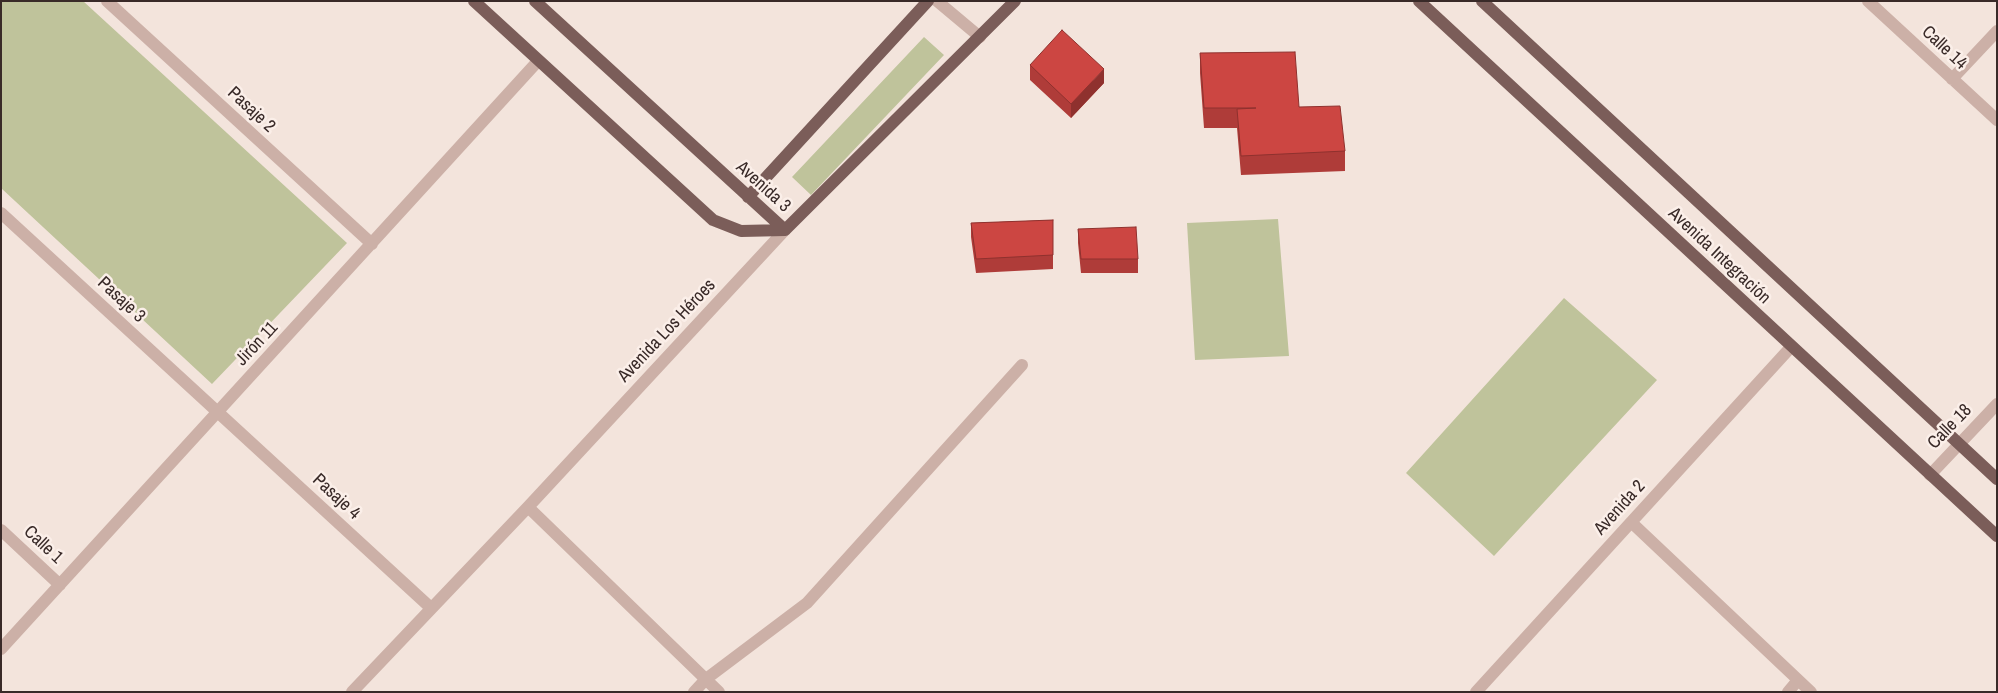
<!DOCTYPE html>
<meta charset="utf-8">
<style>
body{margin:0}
#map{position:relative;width:1998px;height:693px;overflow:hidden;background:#f3e4dc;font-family:"Archivo Narrow",sans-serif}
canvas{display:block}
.frame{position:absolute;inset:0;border:2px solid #392a28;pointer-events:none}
</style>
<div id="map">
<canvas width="1998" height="693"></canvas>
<div class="frame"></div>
</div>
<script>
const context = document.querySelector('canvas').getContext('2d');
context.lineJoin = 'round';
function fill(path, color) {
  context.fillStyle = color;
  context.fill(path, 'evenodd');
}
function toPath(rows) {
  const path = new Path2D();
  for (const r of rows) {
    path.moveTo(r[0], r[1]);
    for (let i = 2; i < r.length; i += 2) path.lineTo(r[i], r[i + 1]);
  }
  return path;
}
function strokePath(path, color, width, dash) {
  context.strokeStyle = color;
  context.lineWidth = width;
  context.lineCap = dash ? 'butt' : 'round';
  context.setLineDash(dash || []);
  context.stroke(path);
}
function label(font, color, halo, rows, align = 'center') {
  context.font = font + ' "Archivo Narrow",sans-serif';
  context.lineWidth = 5;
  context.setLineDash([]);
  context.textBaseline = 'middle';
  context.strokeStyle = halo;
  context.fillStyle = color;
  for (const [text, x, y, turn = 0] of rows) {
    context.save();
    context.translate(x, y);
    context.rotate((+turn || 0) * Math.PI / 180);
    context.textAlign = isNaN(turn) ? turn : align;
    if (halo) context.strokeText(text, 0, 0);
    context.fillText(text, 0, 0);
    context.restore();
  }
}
const green = toPath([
 [1,1,83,1,347,243,212,384,1,188],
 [924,37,944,55,811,195,792,177],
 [1278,219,1289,356,1195,360,1187,223],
 [1564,298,1657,380,1494,556,1406,473]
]);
const minor = toPath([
 [107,1,372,244],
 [937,1,980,37],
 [1868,1,1997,120],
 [1952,79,1997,31],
 [1,213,431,608],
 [1930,475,1997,404],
 [528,507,719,692],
 [1631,522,1811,692],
 [1,530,60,585],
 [1,649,538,61],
 [352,692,528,507,785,230],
 [694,692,706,679,807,603,1022,365],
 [1476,692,1791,347],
 [1788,692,1798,680]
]);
const major = toPath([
 [474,1,713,220,741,231,785,230],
 [535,1,785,230],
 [1419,1,1997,536],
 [1482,1,1997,479],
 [748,197,928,1],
 [785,230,1015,1]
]);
const wall = toPath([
 [1200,53,1299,107,1345,151,1345,171,1241,175,1237,128,1204,128,1200,73],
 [1030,65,1104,83,1071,118,1030,80],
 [1053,220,1053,269,976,273,971,237,971,223],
 [1078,229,1138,259,1138,273,1081,273,1078,243]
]);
const shadedWall = toPath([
 [1104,69,1104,83,1071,118,1071,104]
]);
const building = toPath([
 [1062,30,1104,69,1071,104,1030,65,1062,30],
 [1295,52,1299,107,1340,106,1345,151,1241,156,1237,109,1256,108,1204,108,1200,53,1295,52],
 [1053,220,1053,255,976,259,971,223,1053,220],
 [1136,227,1138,259,1081,259,1078,229,1136,227]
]);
const streetNames = [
 ["Calle 14",1944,48,43],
 ["Pasaje 2",251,110,43],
 ["Avenida 3",763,187,42],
 ["Avenida Integración",1719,256,43],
 ["Pasaje 3",121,300,43],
 ["Avenida Los Héroes",667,331,-47],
 ["Jirón 11",257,344,-47],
 ["Calle 18",1950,427,-46],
 ["Pasaje 4",336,497,43],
 ["Avenida 2",1620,508,-48],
 ["Calle 1",43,545,43]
];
fill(green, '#bfc39b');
strokePath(minor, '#ccb0a7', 12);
strokePath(major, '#7b5d59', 12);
fill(wall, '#af3c39');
fill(shadedWall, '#8f312e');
fill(building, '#cc4642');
strokePath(building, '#8f312e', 1);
label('18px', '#392a28', '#fbefe9', streetNames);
</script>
